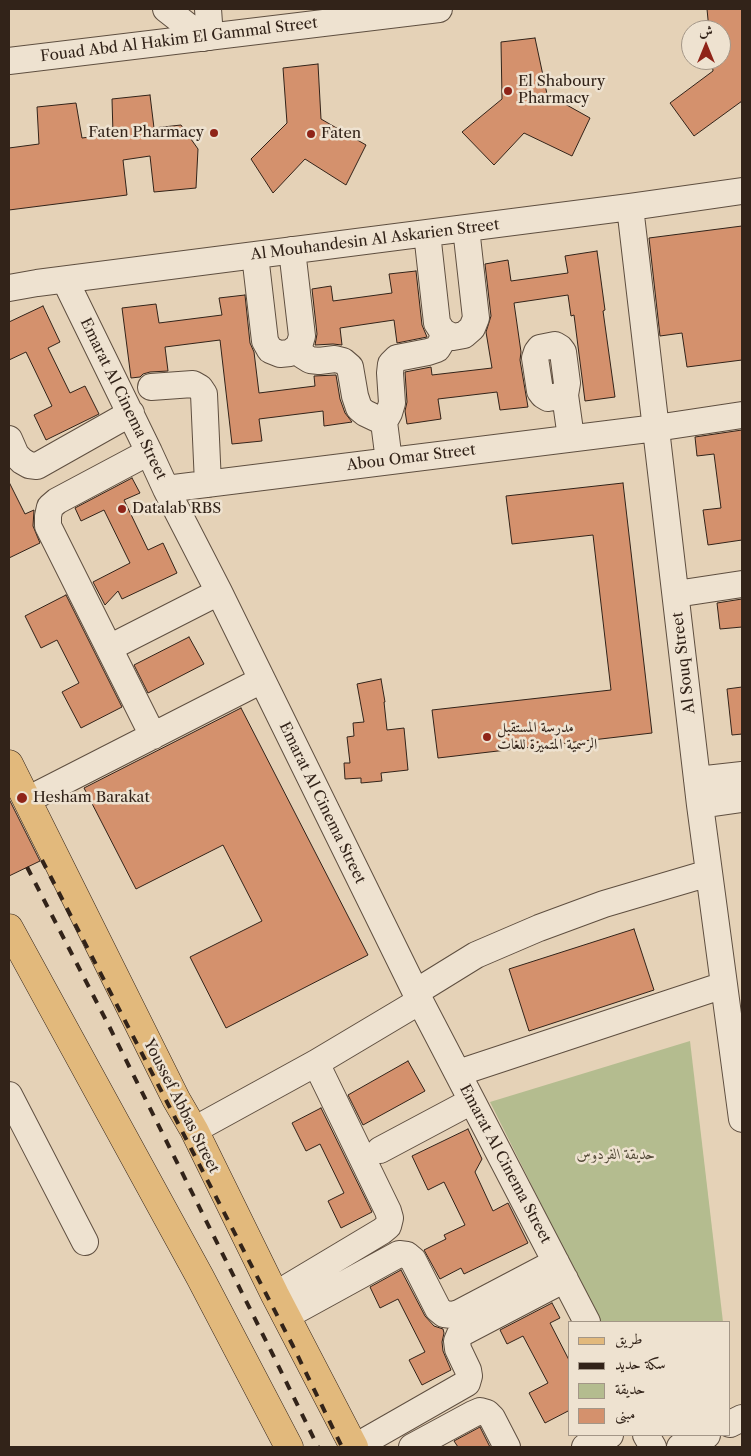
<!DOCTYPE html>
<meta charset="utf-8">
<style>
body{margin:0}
#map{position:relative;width:751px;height:1456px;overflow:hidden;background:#e5d2b7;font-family:"Libre Caslon Text",Amiri,serif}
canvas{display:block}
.frame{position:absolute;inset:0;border:10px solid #322319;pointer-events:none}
.legend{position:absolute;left:568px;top:1321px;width:162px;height:115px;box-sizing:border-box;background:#eee2d0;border:1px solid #a39687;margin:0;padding:6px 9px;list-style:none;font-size:15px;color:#322319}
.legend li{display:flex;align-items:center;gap:10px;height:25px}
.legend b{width:25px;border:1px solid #a39687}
.north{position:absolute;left:681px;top:20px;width:50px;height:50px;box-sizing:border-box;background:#eee2d0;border:1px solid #a39687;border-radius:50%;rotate:0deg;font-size:14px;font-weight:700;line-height:20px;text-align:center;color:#322319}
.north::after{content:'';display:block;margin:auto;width:18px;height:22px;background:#8f2418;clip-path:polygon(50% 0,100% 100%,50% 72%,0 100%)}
</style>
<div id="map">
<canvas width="751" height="1456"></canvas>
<div class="frame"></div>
<ul class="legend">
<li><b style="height:6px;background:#e2b97c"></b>طريق</li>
<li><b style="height:6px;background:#322319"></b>سكة حديد</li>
<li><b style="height:14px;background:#b4bc8f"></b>حديقة</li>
<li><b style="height:14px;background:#d4916d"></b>مبنى</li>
</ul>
<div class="north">ش</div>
</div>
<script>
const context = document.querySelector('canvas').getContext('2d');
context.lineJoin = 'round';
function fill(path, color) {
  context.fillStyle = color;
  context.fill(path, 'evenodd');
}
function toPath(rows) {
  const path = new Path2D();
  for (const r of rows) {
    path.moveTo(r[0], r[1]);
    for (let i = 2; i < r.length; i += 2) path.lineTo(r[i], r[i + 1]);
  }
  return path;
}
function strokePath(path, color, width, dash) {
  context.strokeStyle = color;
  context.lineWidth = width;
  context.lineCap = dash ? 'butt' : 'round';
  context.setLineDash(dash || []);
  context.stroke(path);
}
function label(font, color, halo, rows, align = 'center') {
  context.font = font + ' "Libre Caslon Text",Amiri,serif';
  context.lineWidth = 5;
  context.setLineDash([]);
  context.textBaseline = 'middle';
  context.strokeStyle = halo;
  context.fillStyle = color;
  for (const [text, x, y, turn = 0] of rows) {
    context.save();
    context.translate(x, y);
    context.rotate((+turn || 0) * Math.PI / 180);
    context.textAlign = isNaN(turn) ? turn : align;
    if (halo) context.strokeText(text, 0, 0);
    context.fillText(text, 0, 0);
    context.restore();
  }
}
const green = toPath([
 [690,1041,723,1322,600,1322,490,1102]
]);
const building = toPath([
 [707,9,742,9,742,101,694,136,670,103,713,71,712,60,721,60,721,30,709,30,707,9],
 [535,38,547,94,590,118,572,156,524,133,494,165,462,132,502,99,501,42,535,38],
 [318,64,321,119,366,145,346,185,305,159,273,193,251,159,287,123,283,68,318,64],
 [150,95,154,128,181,125,198,149,196,188,154,192,150,156,123,160,127,195,9,210,9,148,39,144,37,107,76,103,82,138,113,134,112,99,150,95],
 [742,226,742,360,687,367,682,333,660,336,649,238,742,226],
 [597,251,605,310,603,311,615,397,585,401,574,315,571,316,568,295,514,303,521,352,520,360,528,407,500,410,497,392,438,399,441,419,407,424,405,411,407,402,405,372,431,367,432,375,492,368,486,332,491,316,485,264,508,260,511,281,568,273,565,256,597,251],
 [416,271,422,325,427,337,397,343,394,320,340,328,342,345,333,344,315,345,317,334,312,289,331,286,333,301,392,293,389,274,416,271],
 [245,295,250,343,254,352,259,393,315,386,314,376,336,375,340,399,345,413,352,422,324,426,323,411,259,419,262,441,232,444,220,340,165,347,168,371,150,372,143,374,140,377,131,378,122,308,156,304,159,323,222,315,219,298,245,295],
 [43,306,60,342,48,348,70,393,85,386,99,414,46,440,34,415,52,406,26,352,9,360,9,322,43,306],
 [742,430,742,540,708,545,703,510,721,508,714,454,697,456,695,437,742,430],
 [132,478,140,493,124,500,148,550,163,543,177,573,122,599,118,591,105,605,93,582,130,563,104,510,81,521,75,508,132,478],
 [9,482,25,514,34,510,33,526,40,543,9,558,9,482],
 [623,483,652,733,438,758,432,710,611,690,593,535,512,544,506,496,623,483],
 [66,595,122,707,81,728,62,692,79,683,57,640,41,648,25,616,66,595],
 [742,599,742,627,720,629,717,603,742,599],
 [189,637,204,664,148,693,134,665,189,637],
 [381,679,385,702,384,702,387,730,404,728,408,770,381,773,382,781,361,783,361,778,345,779,344,763,350,763,347,737,354,736,353,723,364,722,357,684,381,679],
 [742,687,742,734,732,735,727,689,742,687],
 [241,708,368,955,226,1028,190,957,262,921,223,845,136,889,84,788,241,708],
 [9,799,40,861,9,876,9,799],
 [634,929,654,990,529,1031,509,969,634,929],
 [408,1061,425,1091,363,1125,348,1095,408,1061],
 [321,1108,372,1212,341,1228,328,1201,344,1193,320,1144,306,1151,292,1123,321,1108],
 [468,1129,482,1159,475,1172,493,1211,508,1203,528,1243,464,1274,461,1268,440,1279,424,1250,446,1239,444,1235,465,1225,444,1182,428,1190,412,1156,468,1129],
 [401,1270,425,1316,434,1326,443,1329,444,1333,442,1342,443,1351,451,1370,422,1385,409,1360,425,1352,398,1299,380,1308,370,1287,401,1270],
 [552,1303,560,1318,550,1323,570,1362,570,1410,545,1423,529,1393,548,1383,523,1336,507,1344,500,1330,552,1303],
 [480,1427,490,1447,458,1447,454,1441,480,1427]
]);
const minor = toPath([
 [166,9,203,38],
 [208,9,210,37],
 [9,61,439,9],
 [630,207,700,805,742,1119],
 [427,233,437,323,443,332,453,337,464,335,472,328,476,318,466,228],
 [255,255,265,341,270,350,280,354,290,353,299,346,302,336,292,250],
 [65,280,149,452,166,489,219,592,420,1001,587,1322],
 [9,288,37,283,630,207,742,191],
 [299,346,302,355,310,360,319,361,335,359,343,361,350,367,355,396,359,408,365,413,384,422],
 [151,387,193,384,200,388,204,394,208,484],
 [565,395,548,398,543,395,540,391,535,358,537,352,540,348,555,345,560,348,563,352,567,383,565,395,571,438],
 [9,439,16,455,22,461,29,465,37,466,131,413],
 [149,452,57,501,50,507,48,516,48,526,153,736],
 [389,461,384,422,389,413,392,403,390,373,391,364,397,358,428,352,437,349,442,341,443,332],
 [166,489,656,428,742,415],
 [676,594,742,584],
 [109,648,219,592],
 [697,780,742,775],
 [27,800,262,680],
 [700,805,742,799],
 [416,992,476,955,539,928,604,904,709,873],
 [458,1073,724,985],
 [9,1095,85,1242],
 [194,1130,316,1063,420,1001],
 [380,1150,472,1101],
 [275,1295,382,1231,388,1226,390,1218,388,1211,316,1063],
 [286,1316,399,1254,407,1255,413,1260,438,1309,444,1314,452,1315,459,1313,556,1262],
 [730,1424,742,1418],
 [646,1435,653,1447],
 [355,1447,467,1383,469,1376,468,1370,458,1349,457,1341,460,1334,565,1279],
 [412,1447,473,1414,480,1411,487,1413,492,1418,507,1447],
 [585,1447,610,1435],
 [680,1447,707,1435]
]);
const major = toPath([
 [9,764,176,1099,194,1130,275,1295,354,1447],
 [9,928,200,1277,289,1447]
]);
const rail = toPath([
 [42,860,293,1346,342,1447],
 [27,867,110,1028,273,1355,318,1447]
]);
const markers = [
 [508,91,5,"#8f2418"],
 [214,133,5,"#8f2418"],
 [311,134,5,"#8f2418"],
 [122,509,5,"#8f2418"],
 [487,737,5,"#8f2418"],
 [22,798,6,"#8f2418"]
];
const streetNames = [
 ["Fouad Abd Al Hakim El Gammal Street",179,40,-7],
 ["Al Mouhandesin Al Askarien Street",375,240,-7],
 ["Emarat Al Cinema Street",123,399,64],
 ["Abou Omar Street",411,458,-7],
 ["Al Souq Street",684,663,-97],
 ["Emarat Al Cinema Street",322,803,64],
 ["Youssef Abbas Street",181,1106,63],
 ["Emarat Al Cinema Street",505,1164,62]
];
const poiNames = [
 ["El Shaboury",518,82],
 ["Pharmacy",518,99],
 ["Faten Pharmacy",204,133,"right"],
 ["Faten",321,134],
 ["Datalab RBS",132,509],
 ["مدرسة المستقبل",497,728],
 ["الرسمية المتميزة للغات",497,745],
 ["Hesham Barakat",33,798]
];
const parkNames = [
 ["حديقة الفردوس",616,1155]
];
fill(green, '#b4bc8f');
fill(building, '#d4916d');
strokePath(building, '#322319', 1);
strokePath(minor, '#5f4f40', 28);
strokePath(major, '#322319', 29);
strokePath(minor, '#eee2d0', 26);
strokePath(major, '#e2b97c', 28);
strokePath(rail, '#322319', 4, [9, 9]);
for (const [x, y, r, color] of markers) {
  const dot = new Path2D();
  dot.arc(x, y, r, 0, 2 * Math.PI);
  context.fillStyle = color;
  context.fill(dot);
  strokePath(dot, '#eee2d0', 2);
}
label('15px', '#322319', '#eee2d0', streetNames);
label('15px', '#322319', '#eee2d0', poiNames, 'left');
label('italic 15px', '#524936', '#eee2d0', parkNames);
</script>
